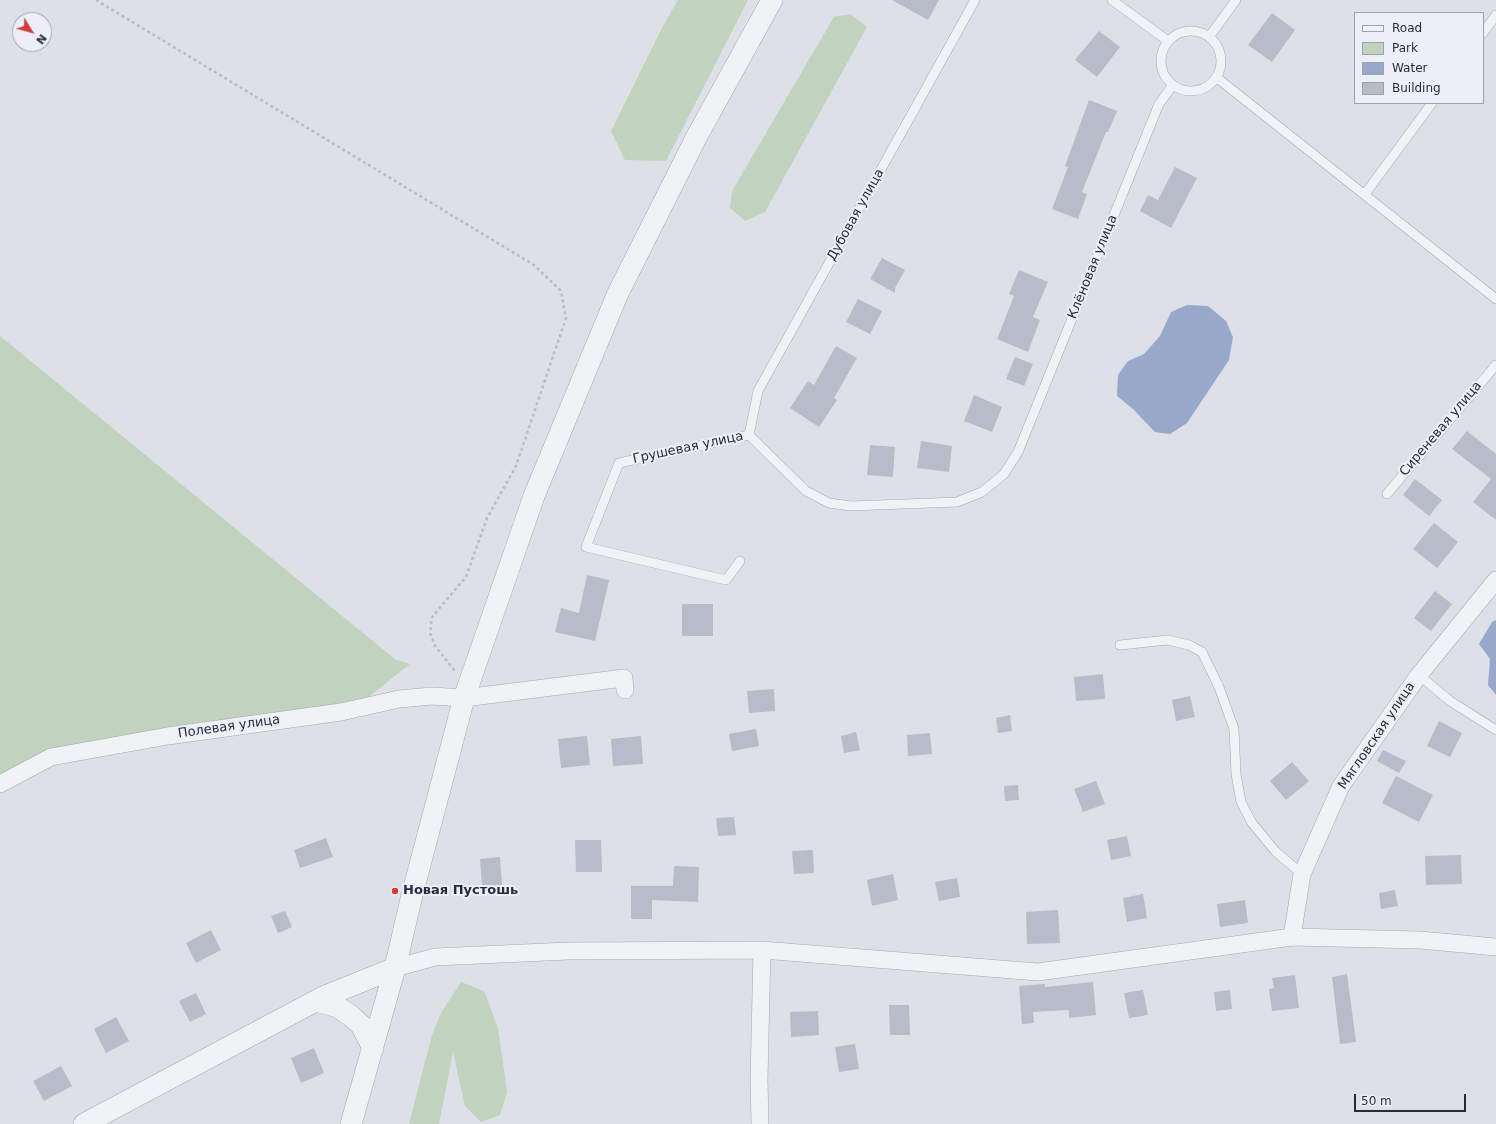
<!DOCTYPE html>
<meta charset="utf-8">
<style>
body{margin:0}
#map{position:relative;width:1496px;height:1124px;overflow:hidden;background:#dee0e8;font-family:"DejaVu Sans",sans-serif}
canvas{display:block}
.legend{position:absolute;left:1354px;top:12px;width:130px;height:92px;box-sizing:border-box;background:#edeff6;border:1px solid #9da1ad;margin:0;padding:5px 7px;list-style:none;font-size:12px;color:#262c3f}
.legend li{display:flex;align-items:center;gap:8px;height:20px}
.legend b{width:20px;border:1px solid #9da1ad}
.north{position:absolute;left:12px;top:12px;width:40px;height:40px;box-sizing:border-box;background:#edeff6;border:1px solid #9da1ad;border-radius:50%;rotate:127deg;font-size:11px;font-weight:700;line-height:16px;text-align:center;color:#262c3f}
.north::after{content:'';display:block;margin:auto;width:14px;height:18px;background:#d33c3d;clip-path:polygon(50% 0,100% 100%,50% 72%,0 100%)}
.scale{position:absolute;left:1354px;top:1094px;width:112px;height:18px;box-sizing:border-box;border:2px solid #262c3f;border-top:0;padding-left:5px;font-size:12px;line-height:14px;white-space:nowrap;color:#262c3f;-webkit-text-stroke:3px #edeff6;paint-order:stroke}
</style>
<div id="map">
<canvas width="1496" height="1124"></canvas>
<ul class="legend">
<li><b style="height:5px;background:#f1f2f6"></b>Road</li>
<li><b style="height:11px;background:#c1d2be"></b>Park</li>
<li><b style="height:11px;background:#97a8ca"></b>Water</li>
<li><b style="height:11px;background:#b8bbc8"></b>Building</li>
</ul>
<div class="north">N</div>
<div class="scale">50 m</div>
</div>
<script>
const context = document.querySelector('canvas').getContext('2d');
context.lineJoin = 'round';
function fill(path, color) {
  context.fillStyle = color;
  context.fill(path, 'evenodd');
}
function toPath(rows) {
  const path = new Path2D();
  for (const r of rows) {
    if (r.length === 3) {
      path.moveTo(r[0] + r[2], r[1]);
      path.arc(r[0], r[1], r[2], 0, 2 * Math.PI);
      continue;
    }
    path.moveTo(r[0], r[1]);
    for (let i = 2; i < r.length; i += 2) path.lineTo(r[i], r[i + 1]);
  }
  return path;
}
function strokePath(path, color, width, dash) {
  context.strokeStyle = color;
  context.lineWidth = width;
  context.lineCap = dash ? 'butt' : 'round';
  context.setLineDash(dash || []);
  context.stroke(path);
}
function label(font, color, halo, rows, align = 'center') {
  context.font = font + ' "DejaVu Sans",sans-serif';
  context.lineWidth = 4;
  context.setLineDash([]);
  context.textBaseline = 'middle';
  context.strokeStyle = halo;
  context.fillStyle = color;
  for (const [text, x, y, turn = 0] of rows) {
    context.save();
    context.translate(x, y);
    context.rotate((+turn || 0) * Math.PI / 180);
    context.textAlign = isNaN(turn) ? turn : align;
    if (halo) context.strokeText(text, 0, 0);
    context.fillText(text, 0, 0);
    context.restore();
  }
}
const green = toPath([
 [678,0,748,0,666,161,625,160,611,131,663,26],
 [850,14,867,27,765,212,745,221,730,208,732,191,834,17],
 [0,336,396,660,410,664,362,702,45,762,0,794],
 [461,982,484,991,498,1028,507,1092,500,1115,481,1122,465,1106,453,1052,439,1124,409,1124,432,1035,441,1013]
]);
const water = toPath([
 [1187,305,1208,306,1226,321,1233,337,1229,360,1187,423,1170,434,1155,432,1133,409,1117,396,1118,375,1128,361,1144,354,1160,336,1171,312],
 [1496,620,1496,695,1488,685,1490,659,1479,644,1492,622]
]);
const building = toPath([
 [892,0,939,0,928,20],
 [1272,13,1295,30,1272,62,1248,45],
 [1099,31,1120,47,1097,77,1075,60],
 [1089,100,1117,111,1108,132,1106,132,1082,192,1087,194,1078,219,1052,209,1068,167,1065,166],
 [1175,167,1197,178,1171,228,1140,211,1148,195,1158,200],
 [882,258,905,270,895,288,895,293,870,279],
 [1019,270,1048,282,1033,317,1040,320,1028,352,997,339,1014,296,1009,294],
 [858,299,882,311,870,334,846,322],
 [836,346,857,358,834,398,837,400,819,427,790,408,808,381,814,385],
 [1015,357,1033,364,1024,386,1006,379],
 [974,395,1002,407,992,432,964,421],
 [1467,431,1496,454,1496,520,1473,502,1491,479,1452,449],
 [921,441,952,446,949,472,917,468],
 [870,445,895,447,893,477,867,475],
 [1415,479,1442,500,1429,516,1403,495],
 [1434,523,1458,542,1437,568,1413,549],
 [587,575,609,580,595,641,555,632,561,608,579,613],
 [1435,591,1452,604,1431,631,1414,618],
 [682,604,713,604,713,636,682,636],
 [1103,674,1105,699,1076,701,1074,677],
 [774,689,775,711,749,713,747,691],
 [1190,696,1195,717,1176,721,1172,700],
 [1010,715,1012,731,998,733,996,718],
 [1439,721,1462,733,1450,757,1427,746],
 [756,729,759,746,732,751,729,734],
 [856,732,860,750,844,753,841,736],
 [930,733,932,754,908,756,907,735],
 [587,736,590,765,561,768,558,739],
 [641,736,643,764,613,766,611,739],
 [1383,750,1406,761,1399,773,1377,761],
 [1292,762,1309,781,1286,800,1270,781],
 [1396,776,1433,795,1419,822,1382,803],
 [1096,781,1105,804,1083,812,1074,789],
 [1018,785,1019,800,1005,801,1004,786],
 [734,817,736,835,718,836,716,818],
 [1127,836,1131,856,1111,860,1107,840],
 [326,838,333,857,300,868,294,850],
 [575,840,601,840,602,872,576,872],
 [813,850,814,873,794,874,792,851],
 [1461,855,1462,884,1426,885,1425,856],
 [500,857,502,885,482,886,480,859],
 [674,866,699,867,698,902,652,900,652,919,631,919,631,886,673,886],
 [893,874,898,900,872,906,867,880],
 [957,878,960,897,939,901,935,882],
 [1395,890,1398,906,1381,909,1379,893],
 [1143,894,1147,918,1127,922,1123,898],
 [1245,900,1248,923,1220,927,1217,904],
 [1058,910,1060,943,1027,944,1026,912],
 [285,911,292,927,278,933,271,916],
 [211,930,221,950,196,963,186,943],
 [1347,974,1356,1042,1340,1044,1332,977],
 [1295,975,1299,1008,1272,1011,1269,989,1274,988,1272,978],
 [1093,982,1096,1015,1069,1018,1069,1010,1033,1012,1034,1023,1022,1024,1019,986,1045,984,1045,987],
 [1143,990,1148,1015,1129,1018,1124,993],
 [1230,990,1232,1009,1216,1011,1214,992],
 [196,993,206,1014,190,1022,179,1001],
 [889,1005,909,1005,910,1035,890,1035],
 [818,1011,819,1035,791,1037,790,1012],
 [116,1017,129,1041,106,1053,94,1029],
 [855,1044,859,1069,839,1072,835,1047],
 [314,1048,324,1073,301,1083,291,1058],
 [61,1066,72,1086,44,1101,33,1081]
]);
const path = toPath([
 [96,0,534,265,561,291,566,318,516,466,487,518,466,577,432,617,430,633,435,646,455,671]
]);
const service = toPath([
 [1112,0,1168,41],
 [1191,61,30],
 [1483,33,1496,15],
 [1209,37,1236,0],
 [1216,77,1496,299],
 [1365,194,1432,103],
 [749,435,758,391,975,0],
 [1387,494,1496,365],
 [740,561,726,580,586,547,619,463,749,435,806,491,829,503,851,506,957,502,982,492,1004,474,1018,452,1159,104,1173,85],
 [1120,645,1168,640,1189,645,1202,652,1219,687,1234,729,1236,774,1241,802,1252,823,1276,852,1302,874],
 [1419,675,1450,701,1496,730]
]);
const minor = toPath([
 [0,784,51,757,168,736,341,712,399,699,432,696,464,698,624,678,625,690],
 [1292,937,1302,874,1341,786,1419,675,1496,580],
 [395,968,435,957,568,951,762,950,1038,972,1292,937,1420,940,1496,947],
 [760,1124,759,1080,762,950]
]);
const tertiary = toPath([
 [316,1001,338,1007,351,1016,361,1025,373,1048],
 [84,1124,323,997,395,968],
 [351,1124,395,968,412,895,464,698,534,496,618,293,697,136,772,0]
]);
const markers = [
 [395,891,4,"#d33c3d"]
];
const streetNames = [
 ["Дубовая улица",856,215,-61],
 ["Клёновая улица",1093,267,-68],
 ["Сиреневая улица",1441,429,-50],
 ["Грушевая улица",688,448,-12],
 ["Полевая улица",229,727,-8],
 ["Мягловская улица",1377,736,-56]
];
const poiNames = [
 ["Новая Пустошь",403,891]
];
fill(green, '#c1d2be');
fill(water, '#97a8ca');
fill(building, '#b8bbc8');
strokePath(service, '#a3a6b2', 10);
strokePath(minor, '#a3a6b2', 18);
strokePath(tertiary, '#a3a6b2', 22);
strokePath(path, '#b8bbc3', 2.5, [3, 3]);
strokePath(service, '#f1f2f6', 9);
strokePath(minor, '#f1f2f6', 17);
strokePath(tertiary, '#f1f2f6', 21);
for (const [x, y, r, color] of markers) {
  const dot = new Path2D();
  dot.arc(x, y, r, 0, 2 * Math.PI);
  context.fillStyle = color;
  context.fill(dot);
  strokePath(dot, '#edeff6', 1.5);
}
label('13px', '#262c3f', '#edeff6', streetNames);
label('bold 13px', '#262c3f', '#edeff6', poiNames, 'left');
</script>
